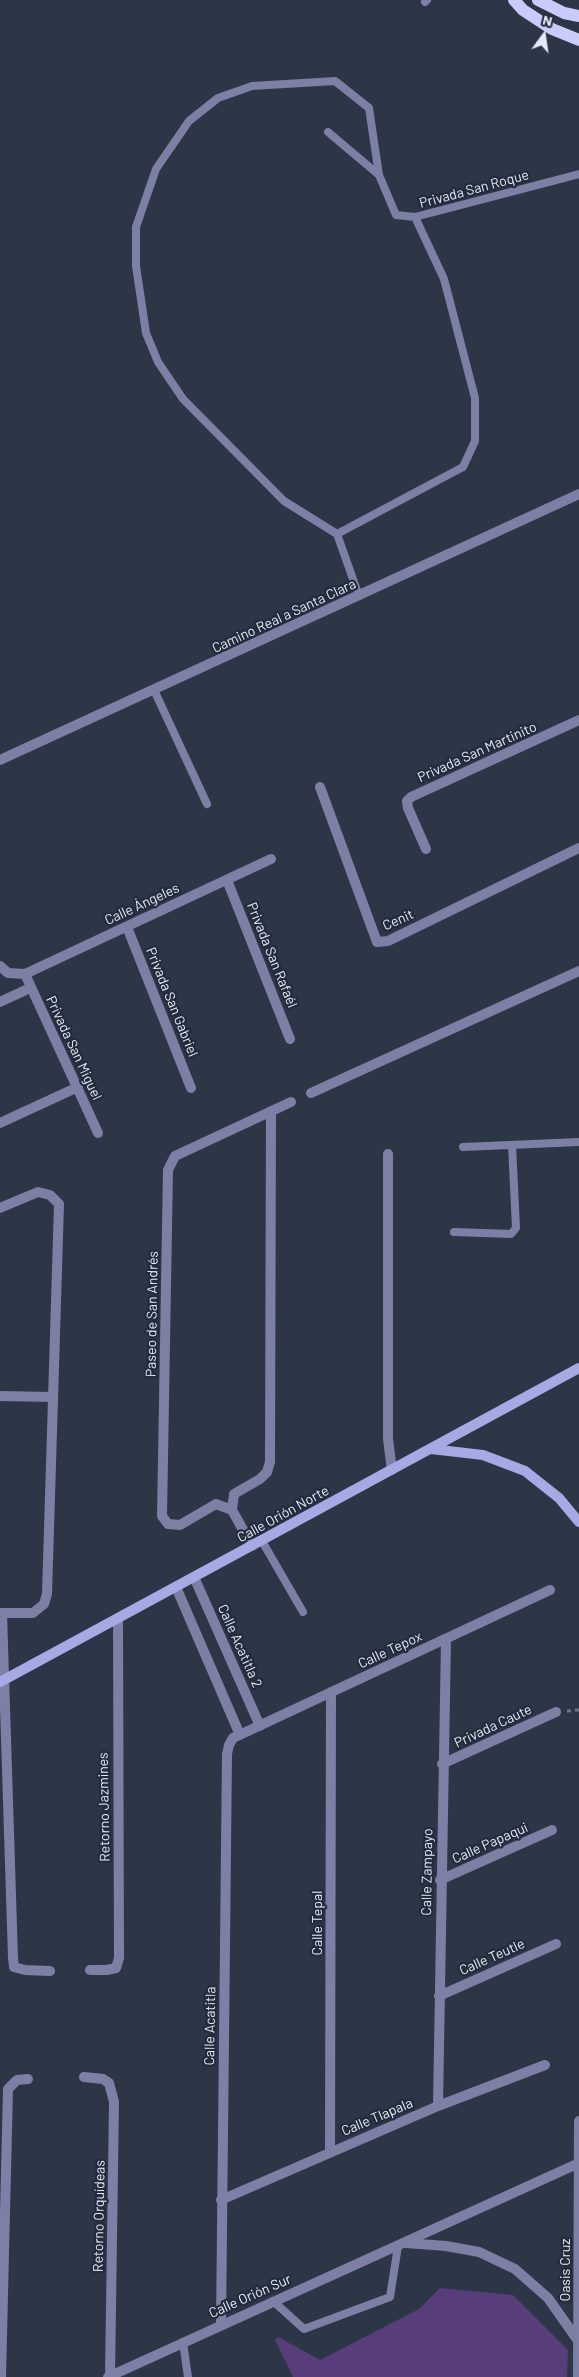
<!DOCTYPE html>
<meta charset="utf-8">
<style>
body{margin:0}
#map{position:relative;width:579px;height:2377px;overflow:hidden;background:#2c3647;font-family:Barlow,sans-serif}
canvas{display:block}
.north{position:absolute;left:519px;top:10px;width:50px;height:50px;-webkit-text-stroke:4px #222c3c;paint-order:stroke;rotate:14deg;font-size:14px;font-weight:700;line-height:20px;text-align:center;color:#e4eaf5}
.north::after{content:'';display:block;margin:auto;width:18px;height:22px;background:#e4eaf5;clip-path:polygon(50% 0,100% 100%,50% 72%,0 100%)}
</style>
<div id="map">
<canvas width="579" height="2377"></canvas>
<div class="north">N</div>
</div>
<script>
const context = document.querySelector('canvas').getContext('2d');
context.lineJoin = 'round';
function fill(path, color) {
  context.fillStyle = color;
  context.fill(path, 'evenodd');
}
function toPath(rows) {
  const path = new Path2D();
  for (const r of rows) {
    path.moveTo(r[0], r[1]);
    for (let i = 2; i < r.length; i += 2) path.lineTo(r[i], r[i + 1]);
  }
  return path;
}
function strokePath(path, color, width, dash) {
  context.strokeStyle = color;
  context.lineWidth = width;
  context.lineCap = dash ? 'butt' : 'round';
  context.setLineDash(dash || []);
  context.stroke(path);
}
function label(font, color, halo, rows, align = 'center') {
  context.font = font + ' Barlow,sans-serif';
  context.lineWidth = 4.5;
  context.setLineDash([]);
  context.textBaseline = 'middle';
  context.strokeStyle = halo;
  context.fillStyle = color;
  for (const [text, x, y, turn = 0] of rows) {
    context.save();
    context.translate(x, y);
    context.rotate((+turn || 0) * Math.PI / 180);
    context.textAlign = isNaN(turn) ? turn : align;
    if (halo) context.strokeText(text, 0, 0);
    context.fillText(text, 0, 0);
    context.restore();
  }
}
const green = toPath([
 [440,2288,513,2295,568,2350,567,2377,293,2377,275,2340,278,2337,320,2360,419,2309]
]);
const path = toPath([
 [567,1711,579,1710]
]);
const lane = toPath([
 [425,2,427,0],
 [328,132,379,175],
 [337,534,284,501,183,399,158,362,146,333,136,266,136,227,156,169,189,121,218,98,252,86,335,81,369,108,379,175,396,215,415,217,579,174],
 [359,596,337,534,463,467,475,441,475,398,444,279,415,217],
 [154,690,207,804],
 [463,1147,579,1142],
 [454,1232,511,1234,516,1228,512,1145],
 [262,1541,303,1612],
 [273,2301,304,2329,390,2297,398,2246],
 [183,2342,188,2377]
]);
const street = toPath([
 [0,760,579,494],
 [320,787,377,942,388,941,579,848],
 [426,849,408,808,407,801,411,797,579,720],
 [227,880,290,1039],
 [127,927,191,1088],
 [0,966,8,973,25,974,271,859],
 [25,974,98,1133],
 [0,1002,30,988],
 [311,1093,579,971],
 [0,1123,78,1087],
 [388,1154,388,1439,392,1470],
 [0,1208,38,1192,50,1195,59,1204,47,1594,44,1604,33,1613,0,1613],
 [0,1396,53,1397],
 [232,1510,216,1504,180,1525,168,1524,162,1516,168,1170,175,1156,291,1102],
 [252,1546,232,1510,234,1494,260,1479,267,1472,270,1462,271,1112],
 [194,1577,260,1726],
 [176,1587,240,1735],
 [2,1613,13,1958,14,1967,25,1970,50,1971],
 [442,1764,556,1712],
 [440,1880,552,1830],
 [90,1970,107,1970,116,1968,119,1958,118,1619],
 [439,1996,556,1944],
 [84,2077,103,2079,109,2083,114,2102,110,2376],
 [438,2106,446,1639],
 [330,2153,331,1692],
 [221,2200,438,2106,545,2065],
 [406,2243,446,2246,479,2252,515,2269,548,2298,579,2342],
 [221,2324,227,1754,229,1745,233,1738,550,1590],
 [1,2377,8,2089,17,2080,28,2079],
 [108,2377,579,2163],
 [578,2377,579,2121]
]);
const secondary = toPath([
 [431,1449,483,1455,525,1471,559,1498,579,1522],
 [0,1682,579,1368]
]);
const primary = toPath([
 [514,0,523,10,552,29,579,40],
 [538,0,564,13,579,16]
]);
const streetNames = [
 ["Privada San Roque",474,189,-15],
 ["Camino Real a Santa Clara",284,616,-25],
 ["Privada San Martinito",477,752,-24],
 ["Calle Ángeles",142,904,-25],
 ["Cenit",398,920,-24],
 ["Privada San Rafaél",272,955,68],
 ["Privada San Gabriel",172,1002,68],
 ["Privada San Miguel",74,1048,65],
 ["Paseo de San Andrés",152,1314,-89],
 ["Calle Orión Norte",283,1514,-29],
 ["Calle Acatitla 2",240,1646,66],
 ["Calle Tepox",390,1650,-25],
 ["Privada Caute",493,1726,-25],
 ["Retorno Jazmines",104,1807,-91],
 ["Calle Papaqui",490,1843,-24],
 ["Calle Zampayo",427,1872,-89],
 ["Calle Tepal",317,1923,-90],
 ["Calle Teutle",492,1957,-24],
 ["Calle Acatitla",210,2026,-89],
 ["Calle Tlapala",377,2117,-23],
 ["Retorno Orquídeas",99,2216,-89],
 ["Oasis Cruz",565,2270,-90],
 ["Calle Orión Sur",250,2296,-24]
];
fill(green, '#583d7b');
strokePath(path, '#6f7786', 3, [4, 4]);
strokePath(lane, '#7d7fa5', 8);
strokePath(street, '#7d7fa5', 10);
strokePath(secondary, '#a6a9e4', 10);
strokePath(primary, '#c9ccfa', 12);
label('14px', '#e4eaf5', '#222c3c', streetNames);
</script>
